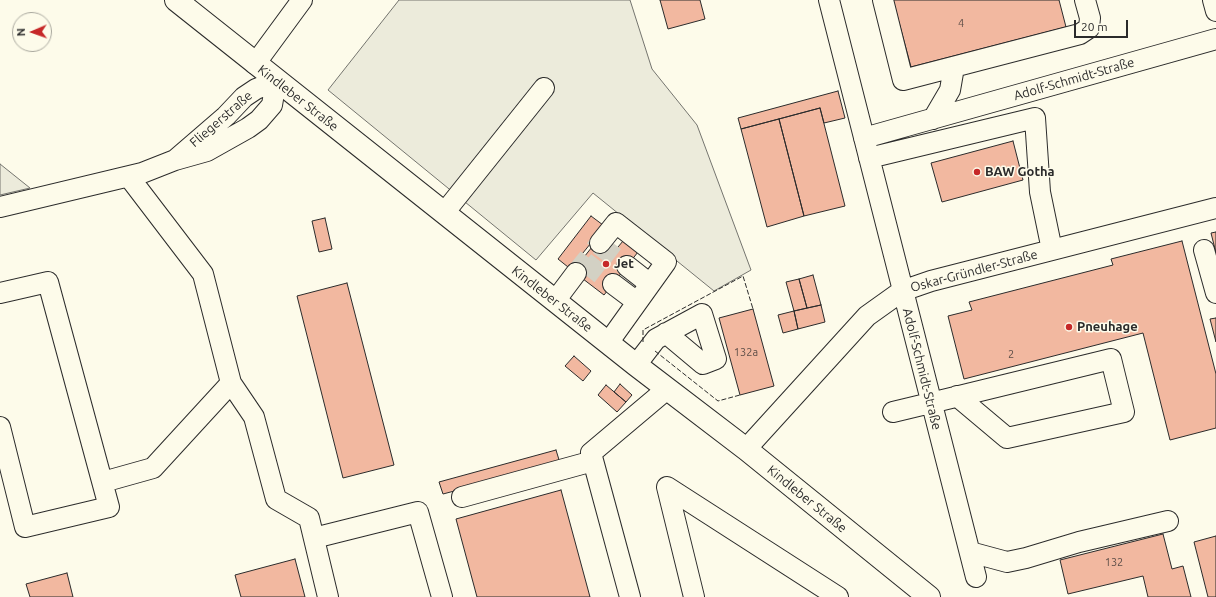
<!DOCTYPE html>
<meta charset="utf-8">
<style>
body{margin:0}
#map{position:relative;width:1216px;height:597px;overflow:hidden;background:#fdfbea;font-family:Ubuntu,sans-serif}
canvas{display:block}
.north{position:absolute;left:12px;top:12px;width:40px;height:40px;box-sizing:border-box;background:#fdfbea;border:1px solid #a9a89e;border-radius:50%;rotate:268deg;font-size:11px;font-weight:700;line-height:16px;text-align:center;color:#2b2b2b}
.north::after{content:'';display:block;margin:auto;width:14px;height:18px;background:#c62828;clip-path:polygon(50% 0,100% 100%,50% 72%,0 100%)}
.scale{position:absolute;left:1074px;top:20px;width:54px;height:18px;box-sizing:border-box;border:2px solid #2b2b2b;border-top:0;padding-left:5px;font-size:12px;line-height:14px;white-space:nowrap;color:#2b2b2b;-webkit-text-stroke:3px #fdfbea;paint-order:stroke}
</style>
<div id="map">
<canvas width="1216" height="597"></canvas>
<div class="north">N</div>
<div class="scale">20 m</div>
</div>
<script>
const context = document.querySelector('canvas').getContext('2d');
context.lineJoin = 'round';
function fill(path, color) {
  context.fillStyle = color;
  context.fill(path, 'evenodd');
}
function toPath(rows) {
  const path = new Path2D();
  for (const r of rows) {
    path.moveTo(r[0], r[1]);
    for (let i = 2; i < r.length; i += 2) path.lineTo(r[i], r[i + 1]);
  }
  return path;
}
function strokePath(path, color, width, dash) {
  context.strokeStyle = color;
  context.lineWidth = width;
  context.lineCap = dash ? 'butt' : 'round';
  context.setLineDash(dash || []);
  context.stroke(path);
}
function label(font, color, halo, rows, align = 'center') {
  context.font = font + ' Ubuntu,sans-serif';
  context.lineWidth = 3;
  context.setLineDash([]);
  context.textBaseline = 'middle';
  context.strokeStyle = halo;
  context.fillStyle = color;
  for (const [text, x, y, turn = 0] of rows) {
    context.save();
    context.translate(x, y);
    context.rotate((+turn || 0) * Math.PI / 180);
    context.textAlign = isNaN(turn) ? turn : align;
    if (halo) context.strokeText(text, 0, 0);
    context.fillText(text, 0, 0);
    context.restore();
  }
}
const green = toPath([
 [399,0,630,0,652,69,697,125,751,270,714,291,593,193,536,260,328,90,399,0],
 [0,164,30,188,0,195,0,164]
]);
const building = toPath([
 [660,0,700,0,705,19,668,29,660,0],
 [893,0,1059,0,1066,27,911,67,893,0],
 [838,91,845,118,824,123,820,108,741,129,738,118,838,91],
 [820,108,845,206,804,216,779,119,820,108],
 [779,119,804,216,767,227,741,129,779,119],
 [1013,141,1023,180,942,202,931,163,1013,141],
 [591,216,607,228,573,271,558,259,591,216],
 [325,218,332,249,319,252,312,221,325,218],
 [1216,232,1216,253,1211,233,1216,232],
 [595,238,613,253,623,241,638,252,604,295,570,269,595,238],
 [1182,241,1216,374,1216,428,1170,440,1143,333,964,379,948,316,972,310,969,302,1113,265,1111,259,1182,241],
 [813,275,821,305,807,308,799,279,813,275],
 [799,279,807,308,794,311,786,282,799,279],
 [347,283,394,465,343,478,297,296,347,283],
 [821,305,825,322,798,329,794,311,821,305],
 [753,309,774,386,740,395,719,318,753,309],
 [794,311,798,329,783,333,778,315,794,311],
 [1216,318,1216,342,1210,319,1216,318],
 [574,356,591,371,583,381,565,366,574,356],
 [620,384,632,395,626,402,614,392,620,384],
 [606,385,626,402,617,412,598,395,606,385],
 [556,450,560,463,443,494,439,482,556,450],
 [561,490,590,597,477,597,456,519,561,490],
 [1163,534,1172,569,1183,566,1191,597,1148,597,1143,576,1068,594,1060,560,1163,534],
 [1216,536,1216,597,1208,597,1194,542,1216,536],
 [295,559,305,597,241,597,235,575,295,559],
 [67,573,73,597,30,597,26,584,67,573]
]);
const minorTunnel = toPath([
 [599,245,627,266],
 [585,262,613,284],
 [576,273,600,243]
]);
const minor = toPath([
 [829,0,976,577],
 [883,0,903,80,1080,34,1089,28,1090,18,1085,0],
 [1213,0,1216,11],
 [255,64,302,0],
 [933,119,950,90,954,67],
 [864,138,1216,39],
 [869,158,1035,118,1040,192,1052,250],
 [129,177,203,274,231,383,254,417,276,499,309,518,328,597],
 [0,207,142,173,175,160,207,151,248,128,259,120,272,105,276,81,256,89,244,97,226,116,175,160],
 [444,213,544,88],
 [600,243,616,223,666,262,608,343],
 [1204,250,1216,293],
 [627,266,650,284],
 [613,284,637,302],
 [0,293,48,282,109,507,25,527,0,427],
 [555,301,576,273],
 [636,365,656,339,702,314,716,359,703,364,666,333],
 [893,412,947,399,1111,359,1124,412,1007,438,957,396],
 [746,449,867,316,902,291,931,281,1216,208],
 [103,482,153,468,231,383],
 [462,497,593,461],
 [314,538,418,512,442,597],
 [970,552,1007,562,1026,558,1079,542,1168,521],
 [630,597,591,453,667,389],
 [694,597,667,487,838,597]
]);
const major = toPath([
 [176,0,636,365,746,449,929,597]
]);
const fence = toPath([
 [643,342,643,330,743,276,753,309],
 [655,351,718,401,740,395]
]);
const markers = [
 [977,172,4,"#c62828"],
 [606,264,4,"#c62828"],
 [1069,327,4,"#c62828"]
];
const numberNames = [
 ["4",961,23],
 ["132a",746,352],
 ["2",1011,354],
 ["132",1114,562]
];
const streetNames = [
 ["Adolf-Schmidt-Straße",1074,79,-16],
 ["Kindleber Straße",298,98,38],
 ["Fliegerstraße",221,119,-41],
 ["Oskar-Gründler-Straße",974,271,-15],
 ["Kindleber Straße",552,299,38],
 ["Adolf-Schmidt-Straße",922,369,76],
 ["Kindleber Straße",807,499,39]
];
const poiNames = [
 ["BAW Gotha",985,172],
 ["Jet",614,264],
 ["Pneuhage",1077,327]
];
fill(green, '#ecebdb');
strokePath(green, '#74746e', 1);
fill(building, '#f2b8a0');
strokePath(building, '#2b2b2b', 1);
strokePath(minorTunnel, '#d3d1c4', 20, [20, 10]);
strokePath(minor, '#2b2b2b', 22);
strokePath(major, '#2b2b2b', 24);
strokePath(minor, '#fdfbea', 20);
strokePath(major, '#fdfbea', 22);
strokePath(fence, '#2b2b2b', 1, [5, 2]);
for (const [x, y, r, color] of markers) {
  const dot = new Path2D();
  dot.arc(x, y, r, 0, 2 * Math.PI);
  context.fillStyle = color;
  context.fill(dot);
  strokePath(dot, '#fdfbea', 1.5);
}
label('11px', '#5d4e48', null, numberNames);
label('13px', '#2b2b2b', '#fdfbea', streetNames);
label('bold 13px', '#2b2b2b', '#fdfbea', poiNames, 'left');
</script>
